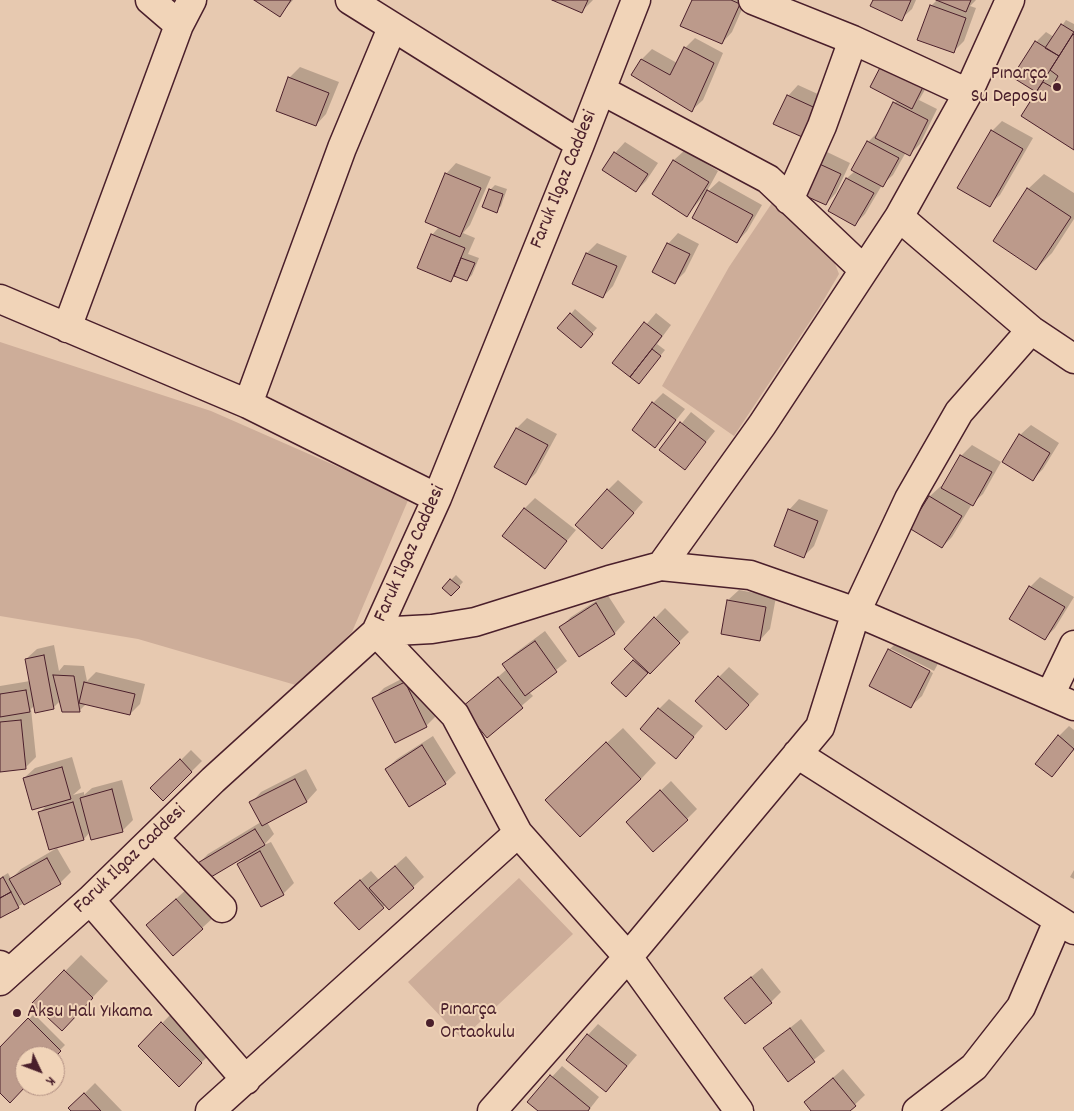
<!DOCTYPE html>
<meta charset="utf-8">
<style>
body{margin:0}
#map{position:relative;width:1074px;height:1111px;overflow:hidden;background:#e7c9b0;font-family:Dekko,sans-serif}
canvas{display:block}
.north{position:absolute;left:15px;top:1046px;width:50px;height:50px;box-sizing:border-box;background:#f1d4b8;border:1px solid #ae8c80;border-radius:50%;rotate:133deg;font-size:14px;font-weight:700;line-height:20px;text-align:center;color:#4a1f2b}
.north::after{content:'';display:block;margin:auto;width:18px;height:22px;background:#4a1f2b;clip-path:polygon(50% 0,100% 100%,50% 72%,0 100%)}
</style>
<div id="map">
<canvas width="1074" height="1111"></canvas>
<div class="north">K</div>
</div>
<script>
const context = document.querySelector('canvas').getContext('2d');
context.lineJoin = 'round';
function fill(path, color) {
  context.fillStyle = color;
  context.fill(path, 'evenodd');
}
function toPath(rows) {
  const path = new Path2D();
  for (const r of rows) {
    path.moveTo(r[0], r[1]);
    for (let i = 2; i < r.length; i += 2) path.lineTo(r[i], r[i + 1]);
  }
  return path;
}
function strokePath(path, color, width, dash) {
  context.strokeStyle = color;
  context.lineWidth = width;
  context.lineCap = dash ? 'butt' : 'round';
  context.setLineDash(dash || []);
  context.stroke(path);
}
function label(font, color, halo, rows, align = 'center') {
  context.font = font + ' Dekko,sans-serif';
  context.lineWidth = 4;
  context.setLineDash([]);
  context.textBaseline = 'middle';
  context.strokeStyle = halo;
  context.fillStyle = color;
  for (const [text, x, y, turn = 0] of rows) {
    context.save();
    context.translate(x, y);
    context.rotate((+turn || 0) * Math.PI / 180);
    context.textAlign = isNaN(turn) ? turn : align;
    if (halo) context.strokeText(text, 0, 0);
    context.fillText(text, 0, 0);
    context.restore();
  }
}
const green = toPath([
 [774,200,832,256,839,274,819,308,734,436,662,386,729,267],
 [0,342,211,411,409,498,352,632,299,686,138,639,0,616],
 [519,878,573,934,462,1039,408,982]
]);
const shadow = toPath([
 [256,0,293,0,280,15],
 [556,0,593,0,582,11],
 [693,0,746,0,732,32,722,43],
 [875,0,916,0,912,9,901,19],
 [937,0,976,0,970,6,976,8,964,41,953,52,931,6],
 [1066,20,1074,24,1074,148,1038,92,1014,77,1036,42,1046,32,1054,37],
 [695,38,723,53,703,100,692,110,642,59,652,49,677,63,685,48],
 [300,67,339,82,326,114,316,125,289,78],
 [937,69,919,100,937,109,920,144,910,154,906,152,893,175,882,185,865,214,855,224,829,210,847,178,855,171,868,142,879,131,894,103],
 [798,85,831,100,819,128,788,96],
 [1002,121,1033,138,1000,195,989,205,992,131],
 [625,142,658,163,646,181,636,191,615,153],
 [685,150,718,171,706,193,719,181,762,205,747,231,737,242,701,199,687,215,653,194,674,160],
 [825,151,850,163,836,193,826,204,800,192],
 [456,163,491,177,470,225,463,233,475,238,468,254,479,258,472,275,467,280,456,275,451,280,432,235,439,227,446,174],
 [1044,174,1074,193,1074,219,1052,253,1036,269,1028,189],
 [495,185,507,189,501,206,496,211,490,190],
 [678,233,699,244,685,272,675,282,668,244],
 [597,243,627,256,613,286,603,297,573,284,587,253],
 [575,309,597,328,585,341,571,314],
 [656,313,671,325,657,344,665,350,639,382,614,363],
 [663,393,685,409,655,446,653,403],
 [691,412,715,431,685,468,660,450],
 [527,418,557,434,536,473,526,483,496,467,517,428],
 [1031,425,1059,443,1043,469,1032,480,1020,435],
 [972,445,1001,462,983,494,972,504,952,537,942,547,911,527,930,496,941,486,943,488,961,456],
 [618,480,643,502,613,537,608,490],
 [535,498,576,530,545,567,524,509],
 [799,499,828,510,814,546,804,556,789,510],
 [456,575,463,582,451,595,451,580],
 [1040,577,1074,597,1055,628,1044,639,1030,587],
 [739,590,776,597,770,629,760,640,722,633,728,600],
 [607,594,625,622,615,633,580,656,561,627,571,617],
 [665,608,689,632,636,685,613,683,636,659,625,649],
 [545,631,567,661,529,692,533,696,487,736,464,707,507,669,504,664,514,654],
 [899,640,940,660,934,671,891,649,891,652,933,673,922,696,911,706,889,650],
 [54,645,59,671,64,665,84,666,87,681,96,672,145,684,140,704,130,714,86,704,80,710,60,701,53,708,35,705,31,709,36,757,25,768,0,771,0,686,30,681,26,659,37,649],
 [729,667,759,694,737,718,719,677],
 [415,672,437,715,427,725,396,741,374,698,384,688],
 [669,699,703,726,676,757,659,709],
 [1069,726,1074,730,1074,750,1052,775,1059,736],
 [623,728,656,763,641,779,562,784],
 [433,736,456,773,445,783,386,769,397,759],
 [191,750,202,761,163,800,152,789],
 [72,757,81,788,73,795,84,792,84,795,92,788,122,780,133,820,122,831,90,832,84,839,39,813,47,805,24,778,35,768],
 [306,769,317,790,307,801,267,822,274,834,264,845,271,842,294,883,283,894,239,864,247,855,198,864,208,854,261,822,251,803,261,792],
 [671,781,697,809,687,819,638,812],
 [57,848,71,872,60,883,1,916,0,878,8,873,11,879,21,869],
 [406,856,424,877,389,909,385,905,359,928,346,892,371,871,379,880],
 [1074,870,1074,879,1070,877],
 [187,889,213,918,202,928,158,915],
 [81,955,108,981,77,1014,34,1003],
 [762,968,781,992,771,1002,726,998],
 [172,1013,212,1052,179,1085,140,1046],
 [34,1014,65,1045,54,1056,25,1056,0,1091,0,1048],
 [801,1019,825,1051,788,1080,765,1048],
 [598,1024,637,1055,606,1091,588,1035],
 [562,1066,599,1097,588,1111,540,1111,529,1102],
 [843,1069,865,1095,848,1111,813,1111,805,1102],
 [95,1083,122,1111,72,1111,70,1108]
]);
const building = toPath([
 [254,0,291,0,280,17,254,0],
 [552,0,588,0,582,13,552,0],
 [692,0,731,0,740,4,722,44,680,26,692,0],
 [873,0,911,0,902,21,870,6,873,0],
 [936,0,971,0,966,12,936,0],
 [930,5,966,18,954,53,917,40,930,5],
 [1061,24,1074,32,1059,56,1045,48,1061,24],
 [1073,34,1074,35,1074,150,1021,116,1073,34],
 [1035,41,1059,56,1050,70,1058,76,1052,87,1043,82,1036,92,1012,77,1035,41],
 [684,47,714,63,692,112,631,75,641,59,670,75,684,47],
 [885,58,927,79,912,109,870,87,885,58],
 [288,77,329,93,316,126,276,111,288,77],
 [787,95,822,111,809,140,773,124,787,95],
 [893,102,928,120,910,156,875,138,893,102],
 [991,130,1023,149,990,207,957,188,991,130],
 [867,141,899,158,883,187,851,170,867,141],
 [614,152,648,174,636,192,602,170,614,152],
 [673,160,709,182,687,217,652,194,673,160],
 [813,161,841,174,826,205,799,193,813,161],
 [445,173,481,188,460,237,425,222,445,173],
 [846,178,874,193,855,226,828,211,846,178],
 [1027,188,1071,217,1036,270,993,241,1027,188],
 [489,189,503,194,497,213,482,207,489,189],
 [707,190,753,215,737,243,692,218,707,190],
 [431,234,465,248,451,282,417,268,431,234],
 [667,243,690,254,675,284,652,272,667,243],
 [586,253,617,266,603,298,572,284,586,253],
 [461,258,475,263,467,281,454,276,461,258],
 [570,313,593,334,581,348,557,328,570,313],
 [644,322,662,336,630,377,612,363,644,322],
 [652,349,661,356,639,384,630,377,652,349],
 [652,402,676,420,655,448,632,430,652,402],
 [680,422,706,442,685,470,659,450,680,422],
 [516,428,548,445,526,485,494,467,516,428],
 [1019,434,1050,453,1033,481,1002,462,1019,434],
 [960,455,992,472,973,506,941,488,960,455],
 [607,489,634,513,602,549,575,525,607,489],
 [929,496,962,516,942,548,909,528,929,496],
 [524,508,567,541,545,569,502,536,524,508],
 [788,509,818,521,804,558,774,546,788,509],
 [450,579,460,587,451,596,442,588,450,579],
 [1029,586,1065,607,1045,640,1009,619,1029,586],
 [727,600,766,607,760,641,721,634,727,600],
 [596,603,615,634,579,657,559,627,596,603],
 [654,617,680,643,650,674,624,649,654,617],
 [535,641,557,672,525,696,502,664,535,641],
 [888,649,930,671,911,708,869,686,888,649],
 [44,655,54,709,35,713,25,659,44,655],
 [633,660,648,673,626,697,611,683,633,660],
 [53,675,74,676,80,712,62,712,53,675],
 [718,676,749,705,726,730,695,701,718,676],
 [498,677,523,708,487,738,462,707,498,677],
 [84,682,135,694,130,715,79,703,84,682],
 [405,682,427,727,395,743,372,698,405,682],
 [26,690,30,712,0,717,0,694,26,690],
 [658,708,694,737,676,759,640,729,658,708],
 [21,720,26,769,0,772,0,722,21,720],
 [1058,735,1074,749,1052,777,1035,764,1058,735],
 [606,742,641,779,580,837,545,800,606,742],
 [422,745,446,784,409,807,385,769,422,745],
 [180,759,192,772,163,801,150,788,180,759],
 [62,767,71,799,32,810,23,778,62,767],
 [295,779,307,802,262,826,249,802,295,779],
 [112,789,123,832,91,840,80,798,112,789],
 [660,790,688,820,653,852,626,822,660,790],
 [73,802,84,840,49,850,38,812,73,802],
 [255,829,265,845,206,880,196,864,255,829],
 [260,851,284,895,261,907,237,864,260,851],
 [47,858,61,884,24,905,9,879,47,858],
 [395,866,414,888,389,910,369,888,395,866],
 [3,877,11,892,0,898,0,879,3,877],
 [360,880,384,908,359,930,334,903,360,880],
 [11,892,19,908,0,918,0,898,11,892],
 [176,899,203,929,173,956,146,925,176,899],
 [64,970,93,998,62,1031,32,1003,64,970],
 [751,977,772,1003,745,1024,724,998,751,977],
 [28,1018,61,1051,55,1057,25,1056,26,1086,10,1103,0,1093,0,1047,28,1018],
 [161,1022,202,1063,179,1087,138,1046,161,1022],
 [790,1028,815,1062,788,1082,763,1048,790,1028],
 [587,1034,627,1066,606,1092,566,1060,587,1034],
 [550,1075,590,1108,588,1111,538,1111,527,1102,550,1075],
 [833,1078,856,1106,850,1111,811,1111,804,1102,833,1078],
 [84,1093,101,1111,71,1111,68,1108,84,1093]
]);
const minor = toPath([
 [150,0,179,25],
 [350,0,580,144],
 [753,0,853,40,968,93],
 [601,90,768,179,864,270],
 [789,200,822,126,853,40],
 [899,217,1031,330,1074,359],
 [0,299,248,404,437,498],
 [67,328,179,25,192,0],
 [248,404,342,148,392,28],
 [661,566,762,425,899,217,968,93,1010,0],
 [376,632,432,629,475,622,609,580,661,566,750,575,856,612,1074,706],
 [376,632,455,715,518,833,628,957,739,1111],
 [1050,695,1074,645],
 [797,754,1074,930],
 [154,838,222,908],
 [90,900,246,1080],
 [0,981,90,900,213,780,376,632,437,498,580,144,636,0],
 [210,1111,518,833],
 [492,1111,628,957,820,727,856,612,909,499,959,412,1031,330],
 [917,1111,974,1067,1021,1007,1058,921]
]);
const major = toPath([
 [0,965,6,975]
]);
const markers = [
 [1057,87,5,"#4a1f2b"],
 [17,1013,5,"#4a1f2b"],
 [430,1023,5,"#4a1f2b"]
];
const poiNames = [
 ["Pınarça",1047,75,"right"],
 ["Su Deposu",1047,98,"right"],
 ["Pınarça",440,1011],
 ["Ortaokulu",440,1034],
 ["Aksu Halı Yıkama",27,1013]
];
const streetNames = [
 ["Faruk Ilgaz Caddesi",565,180,-68],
 ["Faruk Ilgaz Caddesi",411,554,-66],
 ["Faruk Ilgaz Caddesi",131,860,-44]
];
fill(green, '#cdad99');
fill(shadow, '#0003');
fill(building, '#bc9a8b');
strokePath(building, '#4a1f2b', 1);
strokePath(minor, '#4a1f2b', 31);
strokePath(major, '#4a1f2b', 31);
strokePath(minor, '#f1d4b8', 28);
strokePath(major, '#f1d4b8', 28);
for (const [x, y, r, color] of markers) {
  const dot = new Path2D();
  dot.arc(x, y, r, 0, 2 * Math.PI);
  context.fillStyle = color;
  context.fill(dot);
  strokePath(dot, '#f1d4b8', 2);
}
label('20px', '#4a1f2b', '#f1d4b8', poiNames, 'left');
label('20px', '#4a1f2b', '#f1d4b8', streetNames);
</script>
